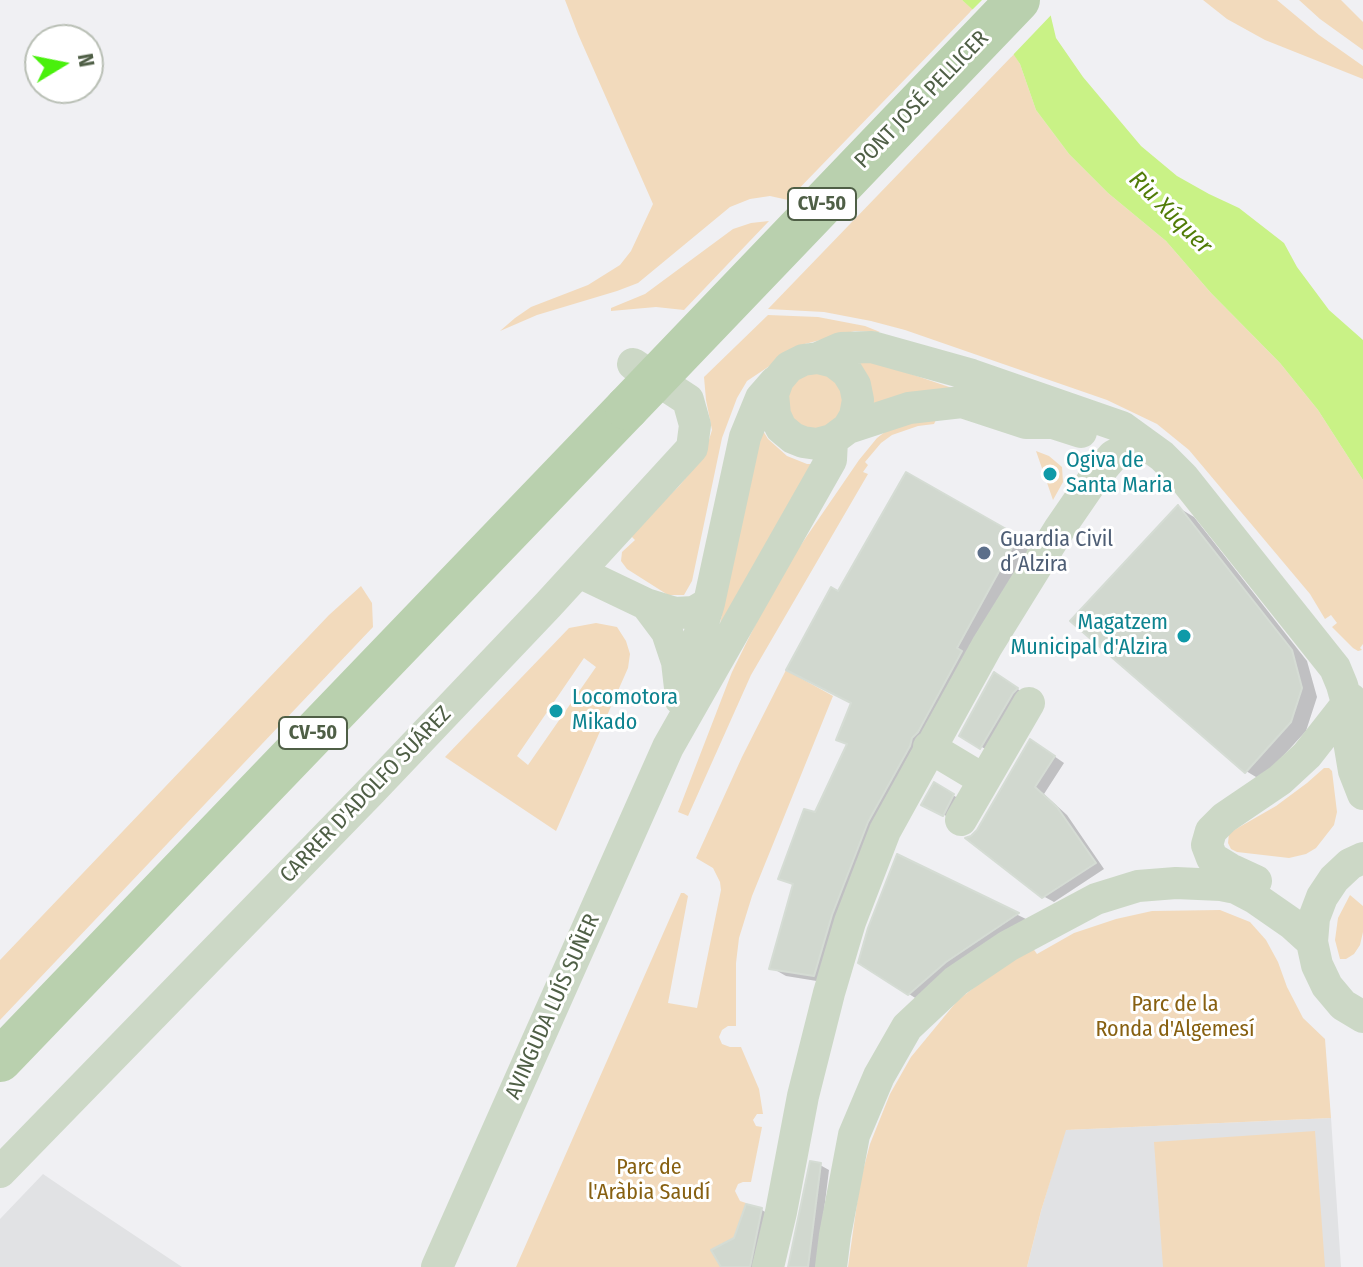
<!DOCTYPE html>
<meta charset="utf-8">
<style>
body{margin:0}
#map{position:relative;width:1363px;height:1267px;overflow:hidden;background:#f0f0f3;font-family:"Fira Sans Condensed",sans-serif}
canvas{display:block}
.north{position:absolute;left:24px;top:24px;width:80px;height:80px;box-sizing:border-box;background:#fff;border:2px solid #b9bfb5;border-radius:50%;rotate:80deg;font-size:22px;font-weight:700;line-height:32px;text-align:center;color:#4f5f46}
.north::after{content:'';display:block;margin:auto;width:28px;height:36px;background:#49f00c;clip-path:polygon(50% 0,100% 100%,50% 72%,0 100%)}
</style>
<div id="map">
<canvas width="1363" height="1267"></canvas>
<div class="north">N</div>
</div>
<script>
const context = document.querySelector('canvas').getContext('2d');
context.lineJoin = 'round';
function fill(path, color) {
  context.fillStyle = color;
  context.fill(path, 'evenodd');
}
function toPath(rows) {
  const path = new Path2D();
  for (const r of rows) {
    path.moveTo(r[0], r[1]);
    for (let i = 2; i < r.length; i += 2) path.lineTo(r[i], r[i + 1]);
  }
  return path;
}
function strokePath(path, color, width, dash) {
  context.strokeStyle = color;
  context.lineWidth = width;
  context.lineCap = dash ? 'butt' : 'round';
  context.setLineDash(dash || []);
  context.stroke(path);
}
function label(font, color, halo, rows, align = 'center') {
  context.font = font + ' "Fira Sans Condensed",sans-serif';
  context.lineWidth = 6;
  context.setLineDash([]);
  context.textBaseline = 'middle';
  context.strokeStyle = halo;
  context.fillStyle = color;
  for (const [text, x, y, turn = 0] of rows) {
    context.save();
    context.translate(x, y);
    context.rotate((+turn || 0) * Math.PI / 180);
    context.textAlign = isNaN(turn) ? turn : align;
    if (halo) context.strokeText(text, 0, 0);
    context.fillText(text, 0, 0);
    context.restore();
  }
}
const education = toPath([
 [1331,1118,1341,1267,1027,1267,1041,1211,1065,1130],
 [43,1174,65,1189,182,1267,0,1267,0,1219]
]);
const green = toPath([
 [565,0,962,0,973,9,788,200,770,196,750,199,730,207,638,283,617,291,537,315,500,331,515,318,531,307,588,285,620,265,631,251,653,204,578,34],
 [1203,0,1277,0,1319,35,1363,66,1363,79,1265,40,1227,19],
 [1299,0,1341,0,1363,22,1363,50,1320,19],
 [1014,54,1020,64,1036,110,1069,154,1108,193,1166,241,1211,293,1280,363,1318,410,1363,480,1363,644,1360,648,1362,650,1358,651,1353,648,1332,627,1337,623,1331,615,1325,619,1310,594,1189,450,1157,424,1107,400,905,330,871,321,824,312,768,309],
 [769,221,684,310,656,307,611,311,611,308,645,294,733,229,751,223],
 [768,315,818,317,865,326,880,332,855,331,801,345,747,381,737,398,722,438,692,581,684,595,668,595,627,569,621,561,622,552,635,540,630,535,679,486,704,456,712,430,706,400,704,377],
 [873,362,908,373,952,388,874,409,857,366,861,363],
 [806,372,825,372,841,384,848,402,826,433,790,422,784,403,790,384],
 [938,416,934,424,918,426,892,435,881,443,865,462,868,465,863,472,868,474,751,675,688,816,678,812,732,672,766,603,796,552,859,460,877,438,890,428],
 [760,426,768,439,787,456,807,464,815,464,720,625,741,495],
 [1036,451,1049,456,1062,467,1063,482,1053,500],
 [361,586,372,603,373,627,0,1020,0,960,329,615],
 [596,623,617,627,626,641,630,654,628,668,556,831,445,757,569,628],
 [584,658,596,667,528,765,517,756],
 [786,670,833,696,752,896,739,938,736,963,736,1026,728,1026,722,1030,719,1037,722,1044,730,1047,741,1047,759,1089,763,1114,757,1114,753,1120,756,1126,762,1127,751,1182,743,1182,738,1184,735,1191,740,1201,746,1203,732,1244,723,1243,718,1246,715,1251,715,1257,718,1263,725,1267,516,1267,681,893,684,893,688,896,668,1003,697,1008,721,890,720,882,713,868,696,858,742,757],
 [1324,768,1329,768,1332,771,1337,812,1334,825,1316,848,1306,854,1289,858,1237,852,1231,849,1228,843,1229,833,1276,806,1307,783],
 [1350,895,1363,906,1363,932,1360,945,1354,954,1346,959,1340,959,1335,940,1338,918],
 [1220,910,1250,922,1266,940,1278,962,1287,987,1303,1018,1325,1039,1331,1118,1066,1130,1041,1211,1027,1267,848,1267,860,1182,870,1144,890,1094,911,1057,958,1000,993,973,1032,947,1037,954,1074,933,1116,919,1152,911],
 [1315,1131,1325,1267,1163,1267,1154,1142]
]);
const water = toPath([
 [962,0,1047,0,1056,38,1083,77,1141,146,1177,176,1209,194,1239,208,1284,243,1297,267,1329,310,1363,340,1363,480,1318,410,1280,363,1211,293,1166,241,1108,193,1069,154,1036,110,1020,64,1000,34]
]);
const pier = toPath([
 [982,0,1051,0,1055,11,1011,57,997,36,970,12]
]);
const shadow = toPath([
 [907,475,1023,541,1028,549,1026,559,829,983,786,976,772,968,795,886,780,878,816,814,849,745,854,703,839,593],
 [1179,508,1194,517,1307,661,1317,697,1306,731,1261,780,1246,771],
 [995,675,1024,693,989,751,962,736],
 [1041,747,1064,763,1044,794,1067,815,1104,869,1054,902,1043,896,972,838],
 [934,785,958,798,948,817,924,804],
 [898,856,1028,920,920,1001,909,994],
 [820,1165,829,1170,817,1267,789,1267],
 [747,1206,762,1210,770,1215,758,1267,723,1267,736,1239]
]);
const building = toPath([
 [906,472,1008,530,1012,535,1014,544,957,648,962,651,918,732,912,738,910,746,868,822,832,915,814,976,769,969,793,884,778,879,804,809,815,812,847,744,836,740,851,703,786,670,831,587,838,591,906,472],
 [1178,505,1292,650,1302,688,1291,722,1245,773,1070,621,1178,505],
 [994,672,1018,688,1013,693,980,749,959,736,994,672],
 [1030,739,1055,756,1035,787,1057,807,1096,863,1042,898,965,838,971,836,977,830,1030,739],
 [934,782,954,794,943,816,921,805,934,782],
 [897,854,1019,913,946,962,908,995,858,963,868,928,897,854],
 [810,1161,821,1163,808,1267,788,1267,810,1161],
 [746,1204,762,1208,750,1267,721,1267,711,1250,734,1238,746,1204]
]);
const street = toPath([
 [818,358,834,362,847,372,855,385,858,400,855,416,848,428,832,440,817,444,803,442,793,438,781,428,775,415,773,394,778,380,789,367,803,360,818,358,841,348,872,347,972,375,1122,427,1162,456,1183,477,1335,668,1342,685,1347,703,1347,729,1354,771,1363,794],
 [848,428,909,408,962,402,1026,423,1053,423,1081,432],
 [579,572,646,604,675,613,694,612,709,603],
 [646,604,667,632,677,662,680,688],
 [680,699,709,603,745,437,761,398,775,382],
 [929,747,984,780],
 [961,820,1029,703],
 [1363,858,1350,864,1334,879,1322,897,1314,918,1312,942,1317,965,1327,986,1343,1005,1363,1017],
 [1256,881,1230,869,1212,858,1207,845,1211,831,1224,818,1280,780,1307,755,1351,699],
 [0,1172,372,790,548,605,692,448,695,425,688,400,633,364],
 [437,1267,668,747,831,460,832,440],
 [768,1267,781,1212,803,1096,829,993,850,922,885,831,987,646,1060,528,1095,477,1113,456,1130,447,1147,445],
 [831,1267,835,1235,854,1135,879,1076,907,1027,956,981,1008,946,1096,899,1138,886,1176,883,1221,885,1236,888,1255,898,1291,923,1312,942]
]);
const primary = toPath([
 [0,1060,627,408]
]);
const primaryBridge = toPath([
 [627,408,1018,0]
]);
const markers = [
 [1050,474,8,"#0f9aa8"],
 [984,553,8,"#5c6f8a"],
 [1184,636,8,"#0f9aa8"],
 [556,711,8,"#0f9aa8"]
];
const shields = [
 [822,204,68],
 [313,733,68]
];
const shieldNames = [
 ["CV-50",822,204],
 ["CV-50",313,733]
];
const streetNames = [
 ["PONT JOSÉ PELLICER",922,100,-46],
 ["CARRER D'ADOLFO SUÁREZ",366,795,-46],
 ["AVINGUDA LUÍS SUÑER",553,1007,-66]
];
const cultureNames = [
 ["Ogiva de",1066,461],
 ["Santa Maria",1066,486],
 ["Magatzem",1168,623,"right"],
 ["Municipal d'Alzira",1168,648,"right"],
 ["Locomotora",572,698],
 ["Mikado",572,723]
];
const serviceNames = [
 ["Guardia Civil",1000,540],
 ["d´Alzira",1000,565]
];
const parkNames = [
 ["Parc de la",1175,1005],
 ["Ronda d'Algemesí",1175,1030],
 ["Parc de",649,1168],
 ["l'Aràbia Saudí",649,1193]
];
const waterNames = [
 ["Riu Xúquer",1170,213,45]
];
fill(education, '#e1e2e4');
fill(green, '#f2dabc');
fill(water, '#c9f286');
fill(pier, '#f0f0f3');
fill(shadow, '#0003');
fill(building, '#d1d8cf');
strokePath(building, '#d5dcd4', 2);
strokePath(street, '#ccd8c6', 32);
strokePath(primary, '#b9d0ae', 44);
strokePath(primaryBridge, '#b9d0ae', 44);
for (const [x, y, r, color] of markers) {
  const dot = new Path2D();
  dot.arc(x, y, r, 0, 2 * Math.PI);
  context.fillStyle = color;
  context.fill(dot);
  strokePath(dot, '#fff', 3);
}
for (const [x, y, w] of shields) {
  const box = new Path2D();
  box.roundRect(x - w / 2, y - 16, w, 32, 6);
  context.fillStyle = '#fff';
  context.fill(box);
  strokePath(box, '#4f5f46', 2);
}
label('bold 20px', '#4f5f46', null, shieldNames);
label('22px', '#4f5f46', '#fff', streetNames);
label('22px', '#0d838f', '#fff', cultureNames, 'left');
label('22px', '#4e5e75', '#fff', serviceNames, 'left');
label('22px', '#876011', '#fff', parkNames);
label('italic 24px', '#507c07', '#fff', waterNames);
</script>
